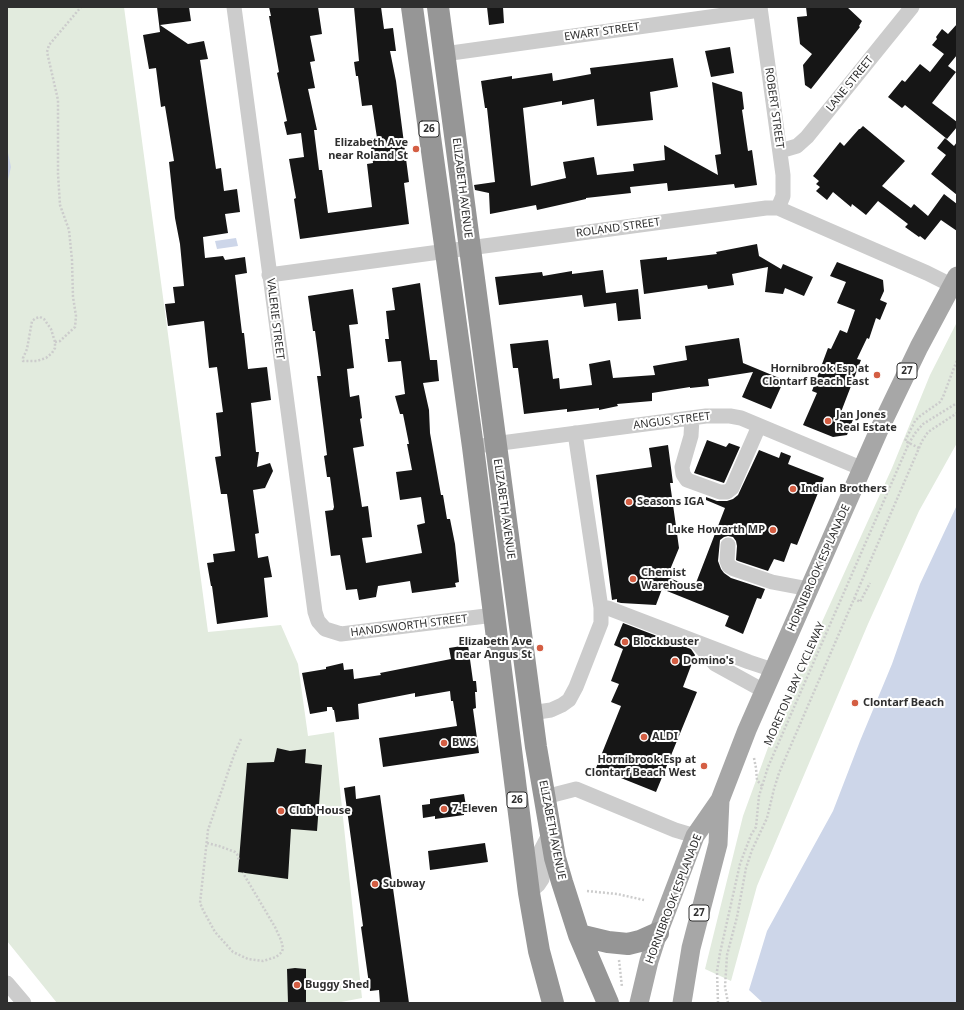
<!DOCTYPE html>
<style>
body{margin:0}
#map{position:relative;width:964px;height:1010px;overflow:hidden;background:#fff;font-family:"Noto Sans",sans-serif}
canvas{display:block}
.frame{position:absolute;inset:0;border:8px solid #2f2f2f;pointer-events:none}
</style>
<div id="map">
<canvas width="964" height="1010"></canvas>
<div class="frame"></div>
</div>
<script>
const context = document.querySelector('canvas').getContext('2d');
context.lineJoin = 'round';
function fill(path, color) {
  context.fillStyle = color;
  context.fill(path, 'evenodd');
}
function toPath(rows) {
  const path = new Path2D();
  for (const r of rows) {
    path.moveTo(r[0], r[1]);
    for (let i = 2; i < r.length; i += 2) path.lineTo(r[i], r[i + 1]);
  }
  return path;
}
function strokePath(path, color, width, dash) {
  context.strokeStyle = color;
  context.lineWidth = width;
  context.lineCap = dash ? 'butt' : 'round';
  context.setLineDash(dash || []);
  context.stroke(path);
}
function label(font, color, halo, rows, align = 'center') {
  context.font = font + ' "Noto Sans",sans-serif';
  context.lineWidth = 4;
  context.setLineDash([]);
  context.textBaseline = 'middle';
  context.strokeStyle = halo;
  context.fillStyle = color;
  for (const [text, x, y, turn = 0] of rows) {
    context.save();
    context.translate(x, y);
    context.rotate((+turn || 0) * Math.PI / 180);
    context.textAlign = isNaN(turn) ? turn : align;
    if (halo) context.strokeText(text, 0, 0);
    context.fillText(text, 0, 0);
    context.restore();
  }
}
const green = toPath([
 [7,7,124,7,208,632,281,625,298,664,308,736,334,732,362,998,336,1003,57,1003,7,941],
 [957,322,957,443,919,511,868,624,757,886,731,981,705,969,743,816,781,712,892,468,930,375]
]);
const water = toPath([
 [7,148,11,167,7,184],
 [236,238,238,246,217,249,215,241],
 [957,505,957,1003,763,1003,749,990,767,931,833,811,860,741,892,664,920,584]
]);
const building = toPath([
 [157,7,189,7,191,21,160,25,188,44,204,41,208,59,200,60,216,169,221,168,224,191,237,189,240,212,225,214,228,233,203,237,205,258,223,256,225,260,245,257,247,273,235,275,242,333,244,333,248,369,267,367,271,400,251,403,256,452,259,452,257,467,270,463,273,471,265,488,253,490,259,533,255,534,258,558,268,556,272,577,264,578,268,617,217,624,212,586,211,586,207,563,214,562,213,554,235,551,227,494,221,494,215,457,221,456,216,413,223,412,217,367,209,368,204,321,168,326,165,304,175,303,173,287,184,286,180,244,175,218,169,162,174,161,165,106,161,107,156,68,149,69,143,35,160,32],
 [269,7,318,7,322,34,310,36,315,61,310,62,315,88,308,89,317,130,314,130,319,170,322,170,328,213,372,207,367,164,373,163,370,139,377,138,372,105,362,106,358,76,356,76,354,62,359,61,354,7,381,7,384,29,393,28,396,51,390,51,396,81,409,182,404,183,409,224,300,239,294,199,296,198,289,159,304,157,301,133,287,135,284,122,287,121,277,73,279,72,269,16,271,16],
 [487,7,503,7,504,23,489,25],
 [806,7,847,7,862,21,859,26,860,27,811,89,805,85,803,65,812,54,800,44,797,17,807,16],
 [957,24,957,55,948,66,956,72,932,103,957,122,957,127,947,139,905,105,902,108,888,97,902,80,905,82,920,64,930,72,944,54,932,45,937,39,936,37,942,29,948,34],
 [730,47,734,73,711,77,705,51],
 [673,58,678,87,650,92,653,120,597,126,594,99,562,105,562,101,523,108,531,186,566,178,563,162,594,157,597,175,634,171,633,164,665,160,664,145,718,175,715,155,721,154,712,82,742,92,744,109,742,110,748,151,752,150,757,185,735,188,734,184,668,191,667,183,630,187,631,193,586,198,586,199,537,210,536,205,490,214,489,193,475,190,474,185,495,182,487,108,485,108,481,81,512,76,512,79,552,73,553,81,591,74,590,68],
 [863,126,905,161,882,186,911,208,914,204,928,216,944,194,957,204,957,231,941,220,925,240,920,236,919,237,905,227,908,224,878,201,866,215,852,204,851,207,833,192,827,200,816,191,820,187,816,184,819,181,813,176,840,142,844,146,859,129,860,129],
 [945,138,954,146,957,142,957,195,931,174,946,155,937,148],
 [757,244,759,256,781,269,783,264,813,277,804,296,785,288,783,294,765,292,768,267,732,274,734,285,708,289,707,285,644,294,640,260,667,257,667,260,717,254,716,252],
 [837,262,883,280,884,291,880,300,887,303,880,320,876,318,869,339,867,338,857,359,861,360,841,412,854,417,847,435,833,437,803,425,817,393,812,391,828,348,831,349,840,330,847,333,855,310,837,303,846,282,830,276],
 [603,270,606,293,638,289,641,319,618,321,616,303,584,307,582,295,499,305,495,277,542,272,543,276,572,271,572,274],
 [420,283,430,360,437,360,439,381,423,383,429,410,430,433,441,495,443,495,447,519,450,519,455,544,459,582,455,583,456,587,412,593,410,581,378,586,376,597,359,600,357,589,346,590,340,555,331,556,325,511,333,510,334,507,330,477,327,477,324,456,327,455,317,376,321,376,315,331,313,331,308,296,353,289,358,324,349,325,354,368,347,369,350,397,359,395,362,418,360,419,364,446,353,448,362,507,368,506,372,537,362,538,366,563,422,553,417,525,425,523,421,497,400,500,396,472,412,470,407,444,409,444,403,414,400,414,395,396,405,394,401,361,388,362,385,339,389,339,386,311,395,310,392,288],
 [739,338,743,363,784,380,771,409,742,397,753,372,708,379,709,386,690,388,690,387,652,393,652,401,617,404,618,406,599,410,599,408,567,412,567,409,524,414,518,368,513,368,510,344,548,340,553,379,559,378,560,389,592,385,589,364,610,360,613,378,655,375,653,366,687,360,685,346],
 [707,440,726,447,729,443,740,447,724,483,694,473],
 [668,445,673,483,670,483,679,548,667,577,694,588,725,508,706,500,706,497,717,501,727,501,733,499,738,495,759,450,779,458,781,452,791,456,788,464,824,478,797,545,791,543,784,562,774,559,768,571,738,561,736,560,737,546,736,541,733,537,728,536,724,537,720,540,718,561,721,569,724,573,731,578,765,589,761,599,757,598,743,634,725,626,729,616,662,589,656,605,621,603,617,602,617,599,612,600,596,475,652,467,649,448],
 [623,623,691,649,695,655,683,687,697,692,656,792,596,768,621,706,611,702,619,684,611,681,623,649,614,645],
 [468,645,473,681,476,681,477,692,475,692,476,708,473,709,479,753,383,767,379,738,457,726,453,701,451,701,450,691,415,697,415,693,358,704,359,719,336,722,334,710,333,710,332,707,327,707,327,711,310,714,302,673,326,669,326,667,343,663,344,670,353,669,354,679,381,675,380,673,451,659,449,648],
 [277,748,290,751,306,749,305,763,322,765,317,831,291,829,288,879,238,872,247,763,274,762],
 [355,786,356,799,380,795,409,1003,380,1003,379,990,370,991,361,927,363,926,344,788],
 [464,794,467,812,464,812,464,815,435,819,435,816,423,818,422,805,430,804,430,799],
 [485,843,488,862,430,870,428,851],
 [295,968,306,969,306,1003,288,1003,287,969]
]);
const path = toPath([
 [40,317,44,319,51,329,55,342,55,348,52,353,46,358,37,361,23,361,23,358,27,349,32,321,36,318,40,317],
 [55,342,60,341,75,327,76,316,73,297,72,260,69,230,60,205,58,174,58,100,47,52,49,45,81,7],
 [919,448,905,441,915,421,920,416,940,402,943,397,957,360],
 [854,598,860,602,870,583],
 [241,739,234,755,208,830,200,903,203,910,215,932,233,952,248,959,263,961,276,957,282,952,283,948,281,940,275,927,243,873],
 [754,758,756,768,757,780,762,786],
 [207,843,219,846,235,852,237,854,239,861],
 [587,891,617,894,644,900],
 [619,960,622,987],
 [718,1003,717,971,720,953,740,864,751,835,756,827,759,796,768,767,909,443,916,432,923,424,957,403],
 [728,1003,725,987,727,955,737,917,746,868,752,850,767,818,774,789,779,773,922,441,928,432,957,413]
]);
const minor = toPath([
 [234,7,315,612,318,621,325,629,341,634,494,615],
 [760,7,783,175,783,196,778,208],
 [444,54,760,10],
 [780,151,797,146,807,137,912,7],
 [269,275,766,208,778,208,787,212,927,273,951,285],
 [692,418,691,436,682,467,683,474,687,480,720,492,727,492,732,488,759,426],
 [486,445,706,416,730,416,741,418,863,469],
 [728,545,727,561,729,566,734,569,772,582,809,589],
 [601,608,608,608,749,662,773,670],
 [698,644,715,664,764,691],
 [531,713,551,710,562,705,569,700,576,687,601,623,601,608,575,433],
 [545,797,576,789,675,830,695,836],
 [529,893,538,885,542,879,543,871,540,852,551,831],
 [7,983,24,1003]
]);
const major = toPath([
 [639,1003,649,961,658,933,695,836,720,800,747,730,879,430,919,347,957,276],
 [682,1003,691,948,718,844,720,800]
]);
const highway = toPath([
 [412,7,473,447,529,893,539,951,553,1003],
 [438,7,536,747,555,858,562,882,579,935,608,1003],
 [579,935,608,942,628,944,640,941,658,933]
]);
const markers = [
 [416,149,4,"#d45e43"],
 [877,375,4,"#d45e43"],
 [828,421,4,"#d45e43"],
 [793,489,4,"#d45e43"],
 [629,502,4,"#d45e43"],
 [773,530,4,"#d45e43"],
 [633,579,4,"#d45e43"],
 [625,642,4,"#d45e43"],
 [540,648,4,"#d45e43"],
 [675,661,4,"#d45e43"],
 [855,703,4,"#d45e43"],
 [644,737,4,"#d45e43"],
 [444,743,4,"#d45e43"],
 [704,766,4,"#d45e43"],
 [444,809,4,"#d45e43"],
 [281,811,4,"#d45e43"],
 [375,884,4,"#d45e43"],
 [297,985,4,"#d45e43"]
];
const shields = [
 [429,129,20],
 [907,371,20],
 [517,800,20],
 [699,913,20]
];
const shieldNames = [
 ["26",429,129],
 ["27",907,371],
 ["26",517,800],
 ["27",699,913]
];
const streetNames = [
 ["EWART STREET",602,32,-8],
 ["LANE STREET",850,84,-51],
 ["ROBERT STREET",774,108,82],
 ["ELIZABETH AVENUE",462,188,83],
 ["ROLAND STREET",618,228,-8],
 ["VALERIE STREET",275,319,83],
 ["ANGUS STREET",672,421,-7],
 ["ELIZABETH AVENUE",504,509,82],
 ["HORNIBROOK ESPLANADE",819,568,-66],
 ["HANDSWORTH STREET",409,626,-7],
 ["MORETON BAY CYCLEWAY",795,684,-66],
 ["ELIZABETH AVENUE",552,830,79],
 ["HORNIBROOK ESPLANADE",674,899,-69]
];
const poiNames = [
 ["Elizabeth Ave",408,143,"right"],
 ["near Roland St",408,156,"right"],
 ["Hornibrook Esp at",869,369,"right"],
 ["Clontarf Beach East",869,382,"right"],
 ["Jan Jones",836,415],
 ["Real Estate",836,428],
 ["Indian Brothers",801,489],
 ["Seasons IGA",637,502],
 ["Luke Howarth MP",765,530,"right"],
 ["Chemist",641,573],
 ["Warehouse",641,586],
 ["Elizabeth Ave",532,642,"right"],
 ["near Angus St",532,655,"right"],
 ["Blockbuster",633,642],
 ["Domino's",683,661],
 ["Clontarf Beach",863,703],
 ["ALDI",652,737],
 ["BWS",452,743],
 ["Hornibrook Esp at",696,760,"right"],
 ["Clontarf Beach West",696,773,"right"],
 ["7-Eleven",452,809],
 ["Club House",289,811],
 ["Subway",383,884],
 ["Buggy Shed",305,985]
];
fill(green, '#e2ebde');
fill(water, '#cdd6e9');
fill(building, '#161616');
strokePath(path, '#ccc', 2.5, [2, 2]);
strokePath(minor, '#ccc', 15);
strokePath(major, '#a7a7a7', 19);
strokePath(highway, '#969696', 22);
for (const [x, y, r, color] of markers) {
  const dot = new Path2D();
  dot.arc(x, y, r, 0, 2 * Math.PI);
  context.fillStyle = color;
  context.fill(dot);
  strokePath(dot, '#fff', 1.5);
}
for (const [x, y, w] of shields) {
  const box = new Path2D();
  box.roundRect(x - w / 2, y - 8, w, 16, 3);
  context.fillStyle = '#fff';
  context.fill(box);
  strokePath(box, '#2f2f2f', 1);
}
label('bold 10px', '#2f2f2f', null, shieldNames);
label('11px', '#2f2f2f', '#fff', streetNames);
label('bold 11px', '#2f2f2f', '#fff', poiNames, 'left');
</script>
